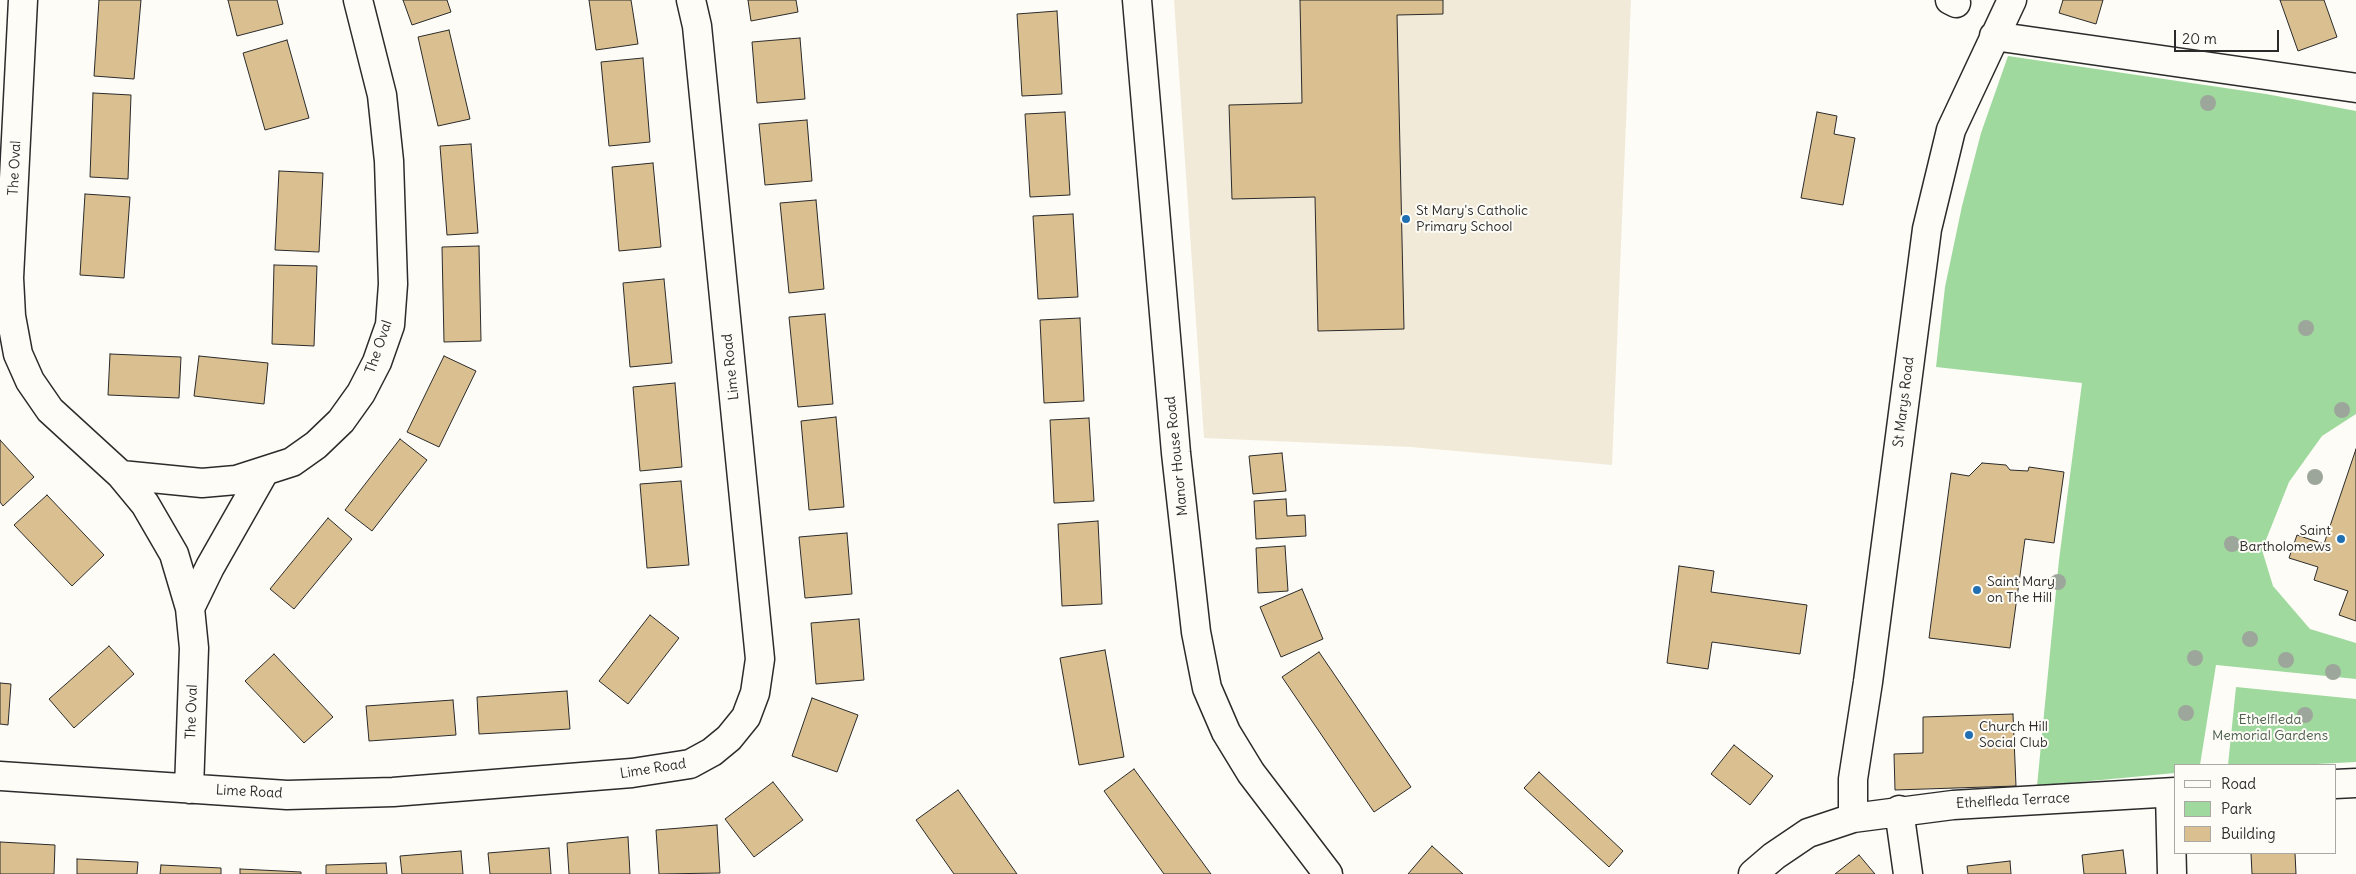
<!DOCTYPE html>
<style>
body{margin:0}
#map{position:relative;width:2356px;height:874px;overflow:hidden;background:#fdfcf7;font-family:Delius,sans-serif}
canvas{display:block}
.legend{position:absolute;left:2174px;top:764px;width:162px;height:90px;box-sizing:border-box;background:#fdfcf7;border:1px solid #a9a8a5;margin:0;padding:6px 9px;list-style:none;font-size:15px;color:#2b2b2b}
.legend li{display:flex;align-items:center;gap:10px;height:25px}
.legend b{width:25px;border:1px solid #a9a8a5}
.scale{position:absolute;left:2174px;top:30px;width:105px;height:22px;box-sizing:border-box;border:2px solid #2b2b2b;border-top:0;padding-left:6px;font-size:15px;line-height:18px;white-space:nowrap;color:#2b2b2b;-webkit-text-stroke:4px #fdfcf7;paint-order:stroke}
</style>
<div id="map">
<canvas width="2356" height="874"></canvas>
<ul class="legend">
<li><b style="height:6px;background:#fdfcf7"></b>Road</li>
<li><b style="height:14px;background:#a0d99e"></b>Park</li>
<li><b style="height:14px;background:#dac090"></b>Building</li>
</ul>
<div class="scale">20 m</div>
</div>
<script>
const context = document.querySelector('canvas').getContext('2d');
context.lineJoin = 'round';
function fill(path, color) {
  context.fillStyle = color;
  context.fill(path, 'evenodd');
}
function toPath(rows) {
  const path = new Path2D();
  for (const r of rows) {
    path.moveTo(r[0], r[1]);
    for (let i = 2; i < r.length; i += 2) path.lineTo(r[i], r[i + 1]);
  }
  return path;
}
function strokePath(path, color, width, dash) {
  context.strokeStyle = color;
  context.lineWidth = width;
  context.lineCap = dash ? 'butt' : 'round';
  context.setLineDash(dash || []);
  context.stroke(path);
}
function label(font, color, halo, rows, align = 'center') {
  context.font = font + ' Delius,sans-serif';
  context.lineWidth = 4;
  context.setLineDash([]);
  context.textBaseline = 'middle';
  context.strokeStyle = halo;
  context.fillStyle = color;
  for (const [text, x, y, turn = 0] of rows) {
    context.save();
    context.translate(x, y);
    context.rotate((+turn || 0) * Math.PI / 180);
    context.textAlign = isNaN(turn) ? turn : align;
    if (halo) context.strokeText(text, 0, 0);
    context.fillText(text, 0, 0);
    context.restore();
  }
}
const built = toPath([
 [1174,0,1631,0,1612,465,1411,447,1204,438]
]);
const green = toPath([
 [2008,56,2266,94,2356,111,2356,414,2322,436,2289,482,2262,550,2273,586,2310,629,2356,643,2356,679,2216,665,2200,765,2175,765,2175,773,2037,786,2059,560,2082,383,1936,367,1945,287,1962,206,1981,133],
 [2236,687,2356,699,2356,762,2297,765,2228,765]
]);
const building = toPath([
 [99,0,141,0,134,79,94,76,99,0],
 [228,0,277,0,283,24,237,36,228,0],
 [403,0,447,0,451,12,412,25,403,0],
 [589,0,631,0,638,44,596,50,589,0],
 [748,0,796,0,798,12,751,21,748,0],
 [1300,0,1443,0,1443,14,1397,15,1404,329,1318,331,1315,197,1232,199,1229,105,1302,103,1300,0],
 [2063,0,2103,0,2096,24,2059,13,2063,0],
 [2280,0,2324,0,2337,37,2298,51,2280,0],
 [1057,11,1062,94,1022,96,1017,14,1057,11],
 [449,30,470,119,438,126,418,37,449,30],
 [800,38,805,99,757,103,752,42,800,38],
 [287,40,309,118,265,130,243,53,287,40],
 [643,58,650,142,609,146,601,62,643,58],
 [93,93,131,95,128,179,90,177,93,93],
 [1065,112,1070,195,1030,197,1025,114,1065,112],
 [1817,112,1837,116,1834,134,1855,138,1843,205,1801,198,1817,112],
 [807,120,812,181,765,185,759,124,807,120],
 [471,144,478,233,447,235,440,146,471,144],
 [653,163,661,247,619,251,612,167,653,163],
 [279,171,323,173,319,252,275,250,279,171],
 [85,194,130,197,124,278,80,275,85,194],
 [816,200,824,289,789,293,780,203,816,200],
 [1073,214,1078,297,1038,299,1033,216,1073,214],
 [479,246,481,341,444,342,442,247,479,246],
 [274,265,317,266,314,346,272,344,274,265],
 [664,279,672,363,630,367,623,283,664,279],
 [825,314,833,404,798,407,789,317,825,314],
 [1080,318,1084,401,1044,403,1040,320,1080,318],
 [110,354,181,357,179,398,108,395,110,354],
 [199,356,268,363,264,404,194,396,199,356],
 [444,356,476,371,439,447,407,432,444,356],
 [675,383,682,467,640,471,633,387,675,383],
 [836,417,844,507,809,510,801,421,836,417],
 [1089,418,1094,501,1054,503,1050,420,1089,418],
 [400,439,427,460,372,531,345,510,400,439],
 [0,440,34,477,3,506,0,502,0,440],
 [2356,449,2356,621,2339,615,2348,591,2314,580,2318,567,2289,558,2297,535,2324,544,2356,449],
 [1282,453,1286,491,1253,494,1249,456,1282,453],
 [1982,463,2006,465,2010,470,2028,471,2029,467,2064,472,2054,543,2025,539,2010,648,1929,638,1951,473,1969,476,1982,463],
 [681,481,689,565,647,568,640,484,681,481],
 [47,495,104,555,72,586,14,525,47,495],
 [1286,499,1287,516,1305,515,1306,536,1256,539,1254,501,1286,499],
 [328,518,352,539,294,609,270,589,328,518],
 [1098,521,1102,604,1062,606,1058,524,1098,521],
 [847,533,852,594,805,598,799,537,847,533],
 [1285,546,1288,591,1258,593,1256,548,1285,546],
 [1679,566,1714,571,1711,592,1807,605,1800,654,1712,642,1708,669,1667,663,1679,566],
 [1302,589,1323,639,1281,657,1260,607,1302,589],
 [650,615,679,638,628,704,599,681,650,615],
 [859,619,864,680,816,684,811,623,859,619],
 [109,646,134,674,74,728,49,699,109,646],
 [1105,650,1124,757,1079,765,1060,658,1105,650],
 [1319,652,1411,787,1374,812,1282,677,1319,652],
 [274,654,333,717,304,743,245,681,274,654],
 [0,683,11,684,8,725,0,724,0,683],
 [567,691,570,729,479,734,477,697,567,691],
 [812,698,858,715,837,772,792,756,812,698],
 [453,700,456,735,369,741,366,706,453,700],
 [2013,714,2016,786,1895,790,1894,754,1923,753,1923,717,2013,714],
 [1734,745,1773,776,1750,805,1711,774,1734,745],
 [1134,769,1211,874,1164,874,1104,791,1134,769],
 [1539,772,1623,851,1609,867,1524,788,1539,772],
 [773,782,803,820,754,857,725,819,773,782],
 [958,790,1017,874,954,874,916,820,958,790],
 [717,825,720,873,659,874,656,830,717,825],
 [628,837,630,874,569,874,567,843,628,837],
 [0,842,55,845,54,874,0,874,0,842],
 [1432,846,1463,874,1408,874,1432,846],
 [549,848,551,874,490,874,488,853,549,848],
 [2123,850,2126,874,2084,874,2082,855,2123,850],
 [461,851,463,874,402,874,400,856,461,851],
 [2251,853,2295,853,2296,874,2252,874,2251,853],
 [1859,855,1875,874,1835,874,1859,855],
 [77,859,138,862,137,874,77,874,77,859],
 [2010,861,2011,874,1968,874,1967,866,2010,861],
 [386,863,387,874,326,874,326,865,386,863],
 [161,865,221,868,221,874,160,874,161,865],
 [240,869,301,872,301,874,240,874,240,869]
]);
const minor = toPath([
 [23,0,9,278,11,316,18,354,30,381,50,410,121,475,145,504,174,554,190,608,194,648,189,789],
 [1950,0,1956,3],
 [1994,36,2356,88],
 [121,475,202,483,236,480,292,462,316,445,341,421,361,393,377,362,390,325,393,284,389,161,382,95,358,0],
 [190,608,210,567,264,472],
 [0,776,287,795,393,792,632,773,690,764,712,752,729,738,746,717,755,693,760,659,697,26,691,0],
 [2335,784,2356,783],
 [2170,793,2172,874],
 [1899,810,1908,874],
 [1853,818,1853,779,1868,682,1927,229,1951,130,2012,0],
 [1753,874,1774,856,1808,833,1853,818,1953,805,2175,792]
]);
const major = toPath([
 [1137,0,1176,453,1196,632,1207,688,1226,732,1251,773,1328,874]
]);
const trees = [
 [2208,103],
 [2306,328],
 [2342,410],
 [2315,477],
 [2232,544],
 [2058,582],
 [2250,639],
 [2195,658],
 [2286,660],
 [2333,672],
 [2186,713],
 [2305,715]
];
const markers = [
 [1406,219,5,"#1f6fb2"],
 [2341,539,5,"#1f6fb2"],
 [1977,590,5,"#1f6fb2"],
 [1969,735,5,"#1f6fb2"]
];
const streetNames = [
 ["The Oval",15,168,-87],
 ["The Oval",379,347,-71],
 ["Lime Road",731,367,-96],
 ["St Marys Road",1904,402,-83],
 ["Manor House Road",1177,456,-96],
 ["The Oval",192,712,-88],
 ["Lime Road",653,769,-9],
 ["Lime Road",249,792,3],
 ["Ethelfleda Terrace",2013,801,-3]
];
const poiNames = [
 ["St Mary's Catholic",1416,211],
 ["Primary School",1416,227],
 ["Saint",2331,531,"right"],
 ["Bartholomews",2331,547,"right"],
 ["Saint Mary",1987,582],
 ["on The Hill",1987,598],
 ["Church Hill",1979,727],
 ["Social Club",1979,743]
];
const parkNames = [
 ["Ethelfleda",2270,720],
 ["Memorial Gardens",2270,736]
];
fill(built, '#f2ead8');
fill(green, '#a0d99e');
fill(building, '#dac090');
strokePath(building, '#2b2b2b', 1);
strokePath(minor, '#2b2b2b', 31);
strokePath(major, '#2b2b2b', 31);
strokePath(minor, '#fdfcf7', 28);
strokePath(major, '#fdfcf7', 28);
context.fillStyle = '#9da69a';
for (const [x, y] of trees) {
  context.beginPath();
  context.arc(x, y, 8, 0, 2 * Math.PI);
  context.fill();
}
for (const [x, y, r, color] of markers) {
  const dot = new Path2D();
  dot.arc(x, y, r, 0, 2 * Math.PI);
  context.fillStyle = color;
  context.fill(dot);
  strokePath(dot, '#fdfcf7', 2);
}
label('14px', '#2b2b2b', '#fdfcf7', streetNames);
label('14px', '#2b2b2b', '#fdfcf7', poiNames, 'left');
label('14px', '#4e5f4e', '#fdfcf7', parkNames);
</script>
